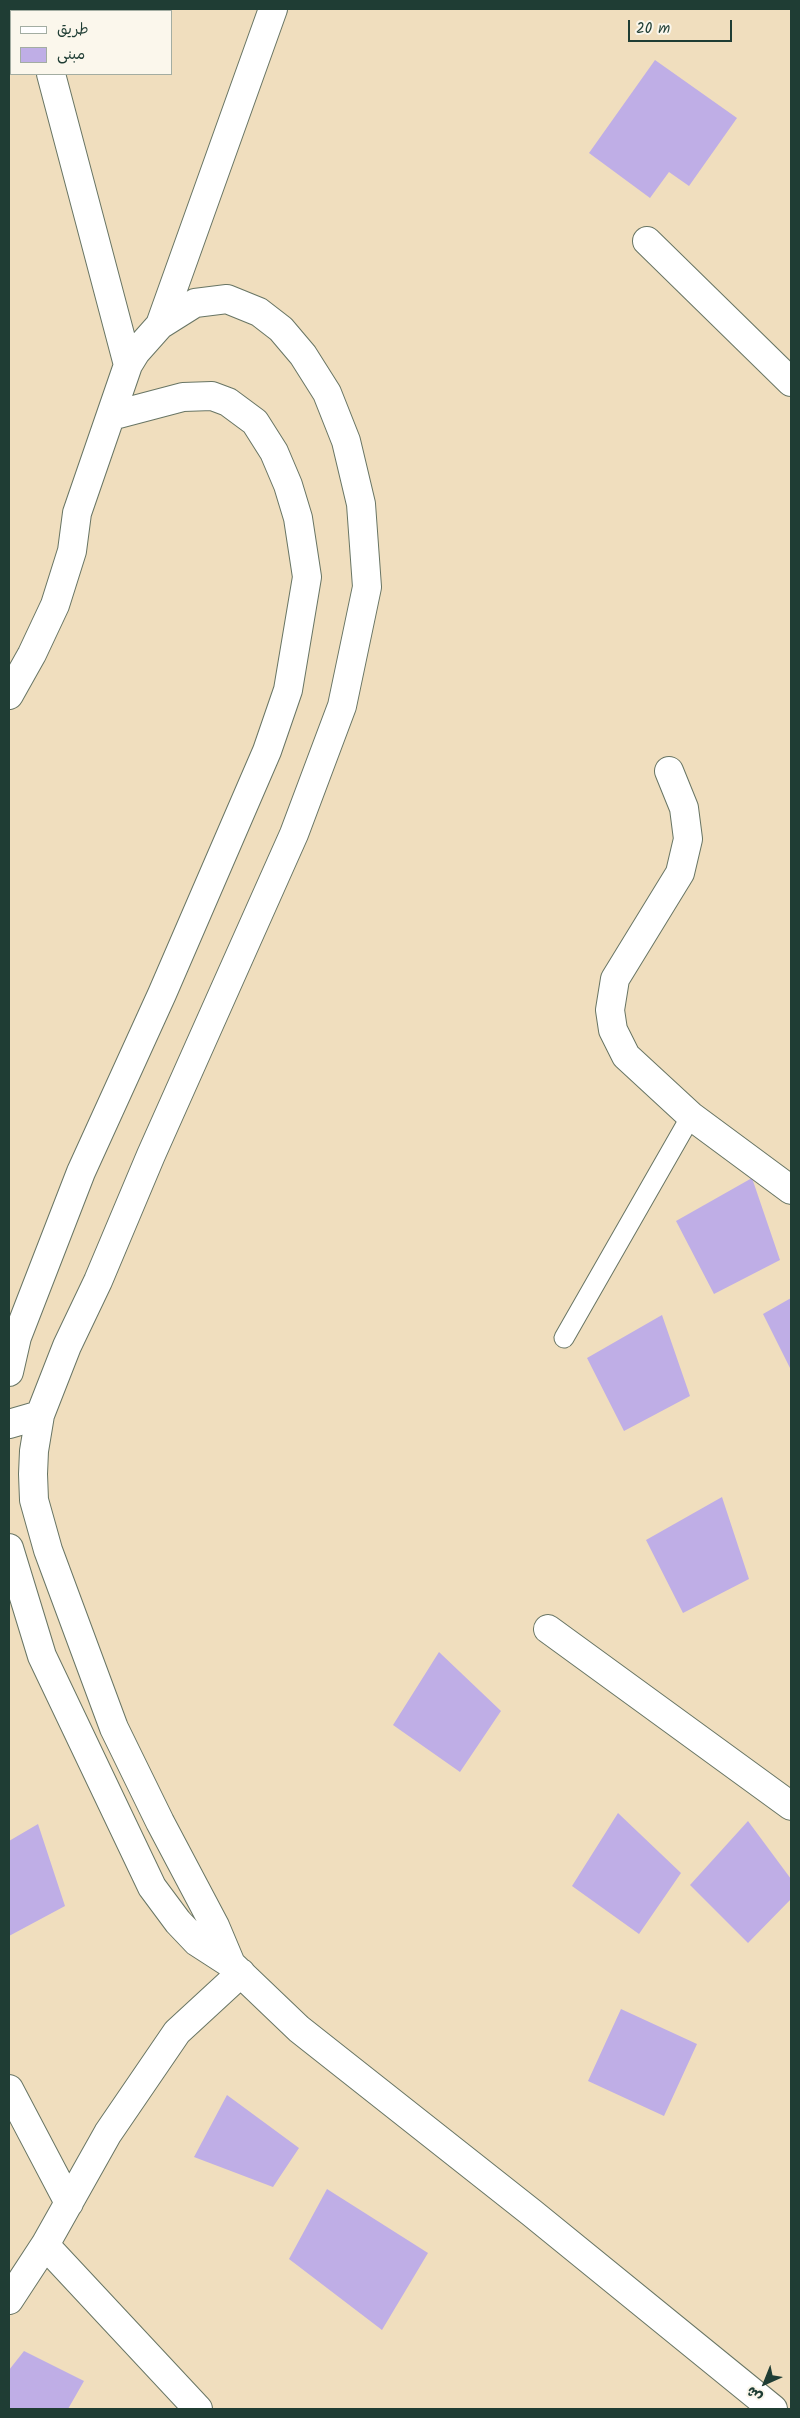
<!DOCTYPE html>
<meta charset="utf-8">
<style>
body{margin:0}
#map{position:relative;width:800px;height:2418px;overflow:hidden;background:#f0debe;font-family:Kalam,"Playpen Sans Arabic",sans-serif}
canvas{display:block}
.frame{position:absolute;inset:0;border:10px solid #1f3d34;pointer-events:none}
.legend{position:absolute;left:10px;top:10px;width:162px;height:65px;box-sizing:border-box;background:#fbf7ec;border:1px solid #a3ada2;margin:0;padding:6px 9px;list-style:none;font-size:15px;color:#1f3d34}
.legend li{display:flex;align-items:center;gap:10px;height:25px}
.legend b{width:25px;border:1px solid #a3ada2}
.north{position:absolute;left:740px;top:2358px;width:50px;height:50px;-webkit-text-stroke:4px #fbf7ec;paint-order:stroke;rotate:224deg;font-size:14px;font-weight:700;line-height:20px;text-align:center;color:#1f3d34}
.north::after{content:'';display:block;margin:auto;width:18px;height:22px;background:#1f3d34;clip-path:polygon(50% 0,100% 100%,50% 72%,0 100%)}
.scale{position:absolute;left:628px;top:20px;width:104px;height:22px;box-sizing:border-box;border:2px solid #1f3d34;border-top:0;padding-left:6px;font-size:15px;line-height:18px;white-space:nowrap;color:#1f3d34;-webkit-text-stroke:4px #fbf7ec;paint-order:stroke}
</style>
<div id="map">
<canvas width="800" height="2418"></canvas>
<div class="frame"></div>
<ul class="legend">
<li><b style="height:6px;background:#fff"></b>طريق</li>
<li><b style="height:14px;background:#bfaee6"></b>مبنى</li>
</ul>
<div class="north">ش</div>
<div class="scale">20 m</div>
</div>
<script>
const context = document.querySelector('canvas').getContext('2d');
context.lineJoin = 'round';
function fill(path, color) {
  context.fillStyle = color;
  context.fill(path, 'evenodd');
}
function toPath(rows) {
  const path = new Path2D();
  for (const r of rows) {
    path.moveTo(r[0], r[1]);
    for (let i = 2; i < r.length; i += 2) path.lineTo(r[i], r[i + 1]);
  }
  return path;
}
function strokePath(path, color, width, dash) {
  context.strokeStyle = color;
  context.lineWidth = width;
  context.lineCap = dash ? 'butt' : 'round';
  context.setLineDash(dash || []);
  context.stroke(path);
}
const building = toPath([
 [655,60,737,118,689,186,669,172,650,198,589,153],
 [752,1178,780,1260,714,1294,676,1221],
 [791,1298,791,1370,763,1314],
 [662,1315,690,1396,624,1431,587,1358],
 [722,1497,749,1579,683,1613,646,1540],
 [439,1652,501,1711,460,1772,393,1725],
 [618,1813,681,1873,639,1934,572,1886],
 [748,1821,791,1879,791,1899,748,1943,690,1885],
 [38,1824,65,1906,9,1936,9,1841],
 [621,2009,697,2044,664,2116,588,2081],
 [227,2095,299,2148,273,2187,194,2157],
 [327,2189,428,2253,382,2330,289,2259],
 [24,2351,84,2381,68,2409,9,2409,9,2370]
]);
const service = toPath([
 [564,1338,691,1116]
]);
const minor = toPath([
 [34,9,35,11],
 [51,74,128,365],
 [647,241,791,382],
 [160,325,273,9],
 [9,695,32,654,55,605,72,551,77,513,128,365,136,352,160,325,195,303,227,299,259,312,281,329,303,355,327,393,346,441,361,504,367,587,342,706,294,834,151,1155,98,1281,67,1346,40,1415,34,1451,33,1474,34,1500,48,1550,114,1728,160,1822,215,1926,231,1964],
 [669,771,684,808,688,839,680,873,615,979,610,1010,613,1030,626,1056,691,1116,791,1190],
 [9,1372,17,1337,81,1172,162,994,267,751,288,690,307,577,298,518,288,485,274,452,255,422,228,402,212,396,183,397,111,416],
 [9,1424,40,1415],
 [9,1548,42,1656,152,1887,178,1922,197,1942,231,1964,299,2029,532,2213,773,2409],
 [548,1629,791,1806],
 [9,2089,69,2203],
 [45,2245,198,2409],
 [9,2300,45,2245,108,2133,177,2032,241,1973]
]);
fill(building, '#bfaee6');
strokePath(service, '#687564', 21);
strokePath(minor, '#687564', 30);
strokePath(service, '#fff', 19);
strokePath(minor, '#fff', 28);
</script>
